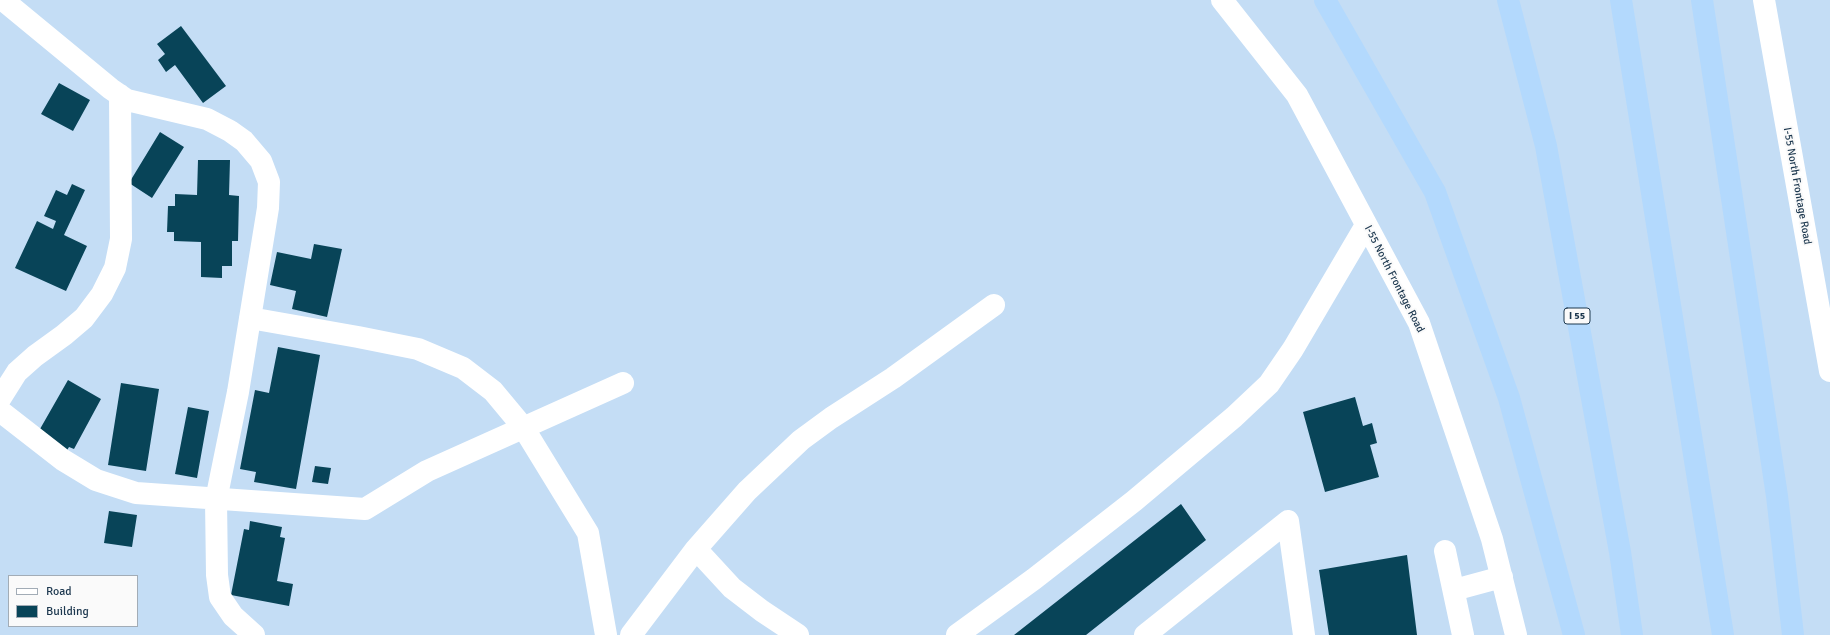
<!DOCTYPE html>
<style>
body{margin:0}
#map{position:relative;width:1830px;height:635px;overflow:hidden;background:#c4ddf5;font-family:Signika,sans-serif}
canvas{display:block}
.legend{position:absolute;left:8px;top:575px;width:130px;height:52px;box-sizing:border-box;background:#fafafa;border:1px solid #a2acb6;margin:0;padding:5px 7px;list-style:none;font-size:12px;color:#1d384f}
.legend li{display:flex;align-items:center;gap:8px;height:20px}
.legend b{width:20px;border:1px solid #a2acb6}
</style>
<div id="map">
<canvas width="1830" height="635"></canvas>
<ul class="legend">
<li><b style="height:5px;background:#fff"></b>Road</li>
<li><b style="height:11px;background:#084458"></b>Building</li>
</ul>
</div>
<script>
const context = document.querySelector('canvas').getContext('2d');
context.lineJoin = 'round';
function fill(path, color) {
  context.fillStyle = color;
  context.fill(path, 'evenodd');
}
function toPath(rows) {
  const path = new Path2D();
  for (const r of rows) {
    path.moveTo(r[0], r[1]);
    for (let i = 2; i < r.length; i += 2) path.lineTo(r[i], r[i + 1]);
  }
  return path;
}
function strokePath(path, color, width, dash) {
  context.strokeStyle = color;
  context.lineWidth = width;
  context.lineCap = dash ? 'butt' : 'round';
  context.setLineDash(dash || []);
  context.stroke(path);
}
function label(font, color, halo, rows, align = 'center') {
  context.font = font + ' Signika,sans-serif';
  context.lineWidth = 4;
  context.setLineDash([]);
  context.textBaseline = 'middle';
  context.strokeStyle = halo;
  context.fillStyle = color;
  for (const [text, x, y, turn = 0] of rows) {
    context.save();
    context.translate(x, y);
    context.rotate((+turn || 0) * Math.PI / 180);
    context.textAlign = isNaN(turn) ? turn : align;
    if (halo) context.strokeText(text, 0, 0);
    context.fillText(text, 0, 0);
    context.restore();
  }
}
const building = toPath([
 [181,26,226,86,203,103,175,65,166,72,158,60,165,54,157,44],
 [59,83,90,100,73,131,41,114],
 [160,132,184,147,152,198,129,183],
 [198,160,230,160,229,195,239,196,238,241,232,241,232,266,222,266,222,278,201,277,201,242,174,241,174,232,167,232,168,206,175,206,175,194,197,195],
 [72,184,85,190,64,235,87,246,66,291,15,268,37,221,53,229,56,221,44,216,56,190,67,195],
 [314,244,342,249,327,317,292,309,296,291,270,285,277,252,311,259],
 [278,347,320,355,296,489,254,482,256,472,240,469,255,390,269,393],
 [68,380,101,399,74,449,69,447,66,452,36,436],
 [121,383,159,389,146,471,108,465],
 [1355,397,1363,426,1372,423,1377,443,1370,445,1379,477,1325,492,1303,412],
 [188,407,209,411,197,478,175,474],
 [315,466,331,468,328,484,312,482],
 [1181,504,1206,540,1086,635,1014,635],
 [109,511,137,515,132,547,104,543],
 [250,521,282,527,280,537,285,538,277,581,293,584,289,606,231,595,244,529,249,530],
 [1407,555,1417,635,1329,635,1319,570]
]);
const minor = toPath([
 [3,0,111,89,127,100,207,119,230,131,244,141,261,161,269,182,268,208,238,392,216,500,217,575,220,597,233,616,254,635],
 [1222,0,1297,95,1419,323,1492,539,1516,635],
 [1764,0,1830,371],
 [250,318,358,337,418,349,463,368,493,391,523,427,588,533,606,635],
 [0,399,17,372,35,356,64,335,84,318,102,294,115,268,121,239,120,95],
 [0,411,63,460,96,480,136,493,365,509,427,471,623,383],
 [696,549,732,588,762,611,798,635],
 [1445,551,1463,635],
 [1454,590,1502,577],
 [631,635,696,549,747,491,801,440,831,418,893,378,994,305],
 [957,635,1034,579,1134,501,1234,417,1269,384,1293,349,1366,225],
 [1145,635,1288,521,1304,635]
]);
const highway = toPath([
 [1325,0,1435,192,1509,398,1574,635],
 [1508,0,1546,146,1620,552,1632,635],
 [1621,0,1723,635],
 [1702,0,1777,496,1793,635]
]);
const shields = [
 [1577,316,26]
];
const shieldNames = [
 ["I 55",1577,316]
];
const streetNames = [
 ["I-55 North Frontage Road",1797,186,80],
 ["I-55 North Frontage Road",1394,279,63]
];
fill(building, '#084458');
strokePath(minor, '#fff', 22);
strokePath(highway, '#b3d9fd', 22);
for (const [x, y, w] of shields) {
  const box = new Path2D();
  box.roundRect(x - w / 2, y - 8, w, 16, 3);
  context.fillStyle = '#fafafa';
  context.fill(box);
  strokePath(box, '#1d384f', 1);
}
label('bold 10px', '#1d384f', null, shieldNames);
label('11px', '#1d384f', '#fafafa', streetNames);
</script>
